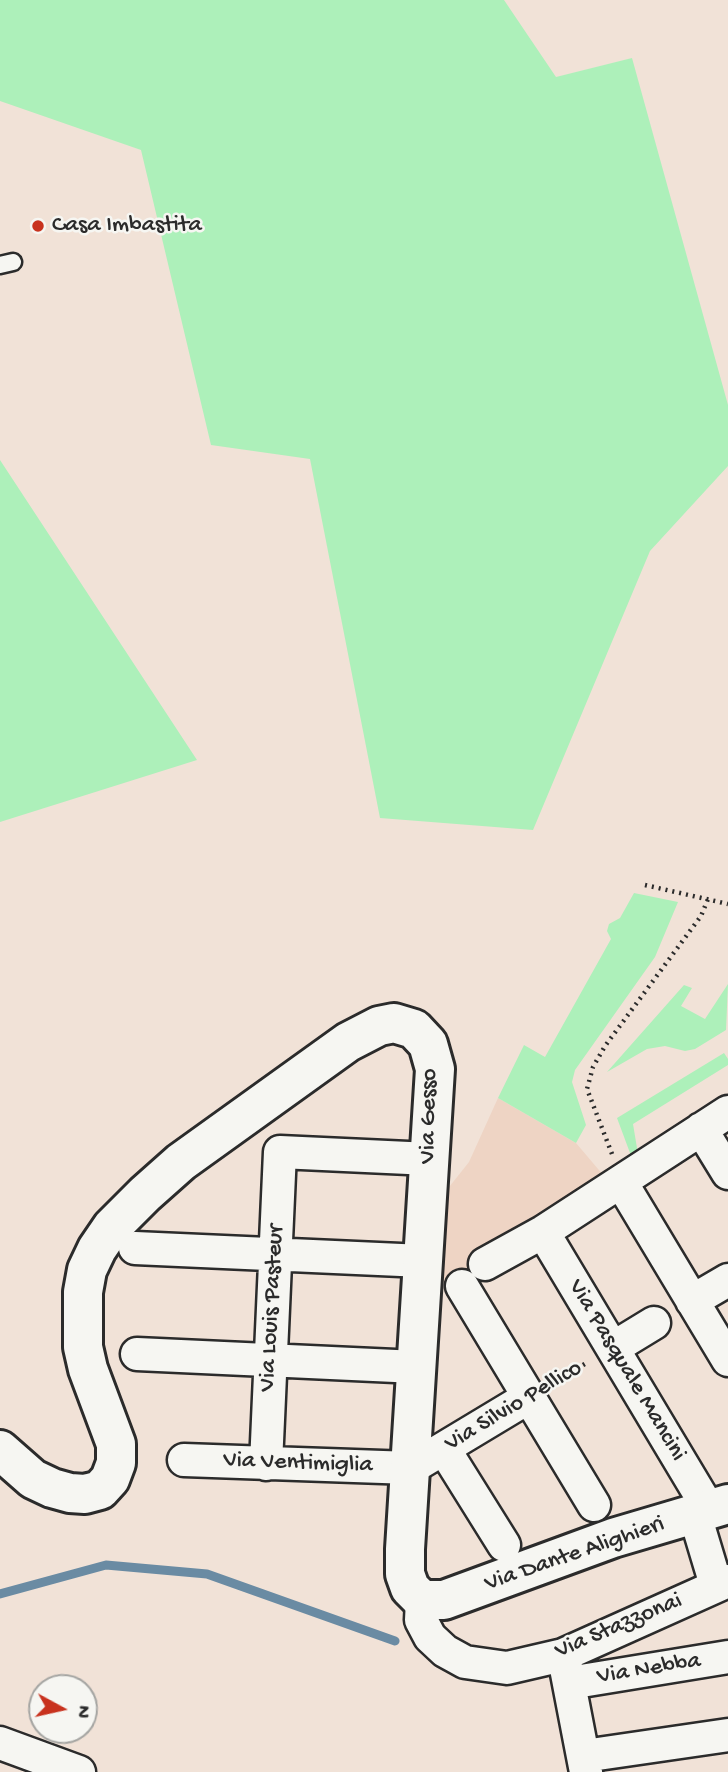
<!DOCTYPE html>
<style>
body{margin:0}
#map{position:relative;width:728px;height:1772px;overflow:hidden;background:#f1e2d7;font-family:"Gochi Hand",sans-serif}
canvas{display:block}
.north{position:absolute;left:28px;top:1674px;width:70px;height:70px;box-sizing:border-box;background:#f6f6f2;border:2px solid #a5a5a2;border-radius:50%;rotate:98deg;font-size:19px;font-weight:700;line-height:28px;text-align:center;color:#2b2b2b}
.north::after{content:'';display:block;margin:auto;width:24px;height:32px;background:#c8321e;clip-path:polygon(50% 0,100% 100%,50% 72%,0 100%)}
</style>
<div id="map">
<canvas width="728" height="1772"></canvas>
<div class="north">N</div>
</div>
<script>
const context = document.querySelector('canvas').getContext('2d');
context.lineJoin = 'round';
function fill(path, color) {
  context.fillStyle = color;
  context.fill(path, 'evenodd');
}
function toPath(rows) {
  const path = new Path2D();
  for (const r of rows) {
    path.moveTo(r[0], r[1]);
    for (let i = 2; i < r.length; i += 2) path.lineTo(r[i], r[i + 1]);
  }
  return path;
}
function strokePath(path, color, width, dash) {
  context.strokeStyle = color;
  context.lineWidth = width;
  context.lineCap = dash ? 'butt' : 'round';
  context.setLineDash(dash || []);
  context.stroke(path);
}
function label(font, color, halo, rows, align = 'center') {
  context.font = font + ' "Gochi Hand",sans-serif';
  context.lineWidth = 5;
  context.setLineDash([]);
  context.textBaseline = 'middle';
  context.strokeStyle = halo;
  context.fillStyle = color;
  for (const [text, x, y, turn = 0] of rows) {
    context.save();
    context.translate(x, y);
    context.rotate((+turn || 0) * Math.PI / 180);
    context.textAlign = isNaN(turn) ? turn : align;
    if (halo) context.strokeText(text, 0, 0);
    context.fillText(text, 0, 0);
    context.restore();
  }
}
const built = toPath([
 [498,1098,576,1143,604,1176,471,1255,479,1271,460,1282,438,1282,442,1196,469,1162]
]);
const green = toPath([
 [0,0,504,0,556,77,632,58,728,405,728,466,650,551,533,830,380,818,310,459,211,445,141,150,0,101],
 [0,460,197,760,0,822],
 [634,893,678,902,655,957,575,1070,572,1082,586,1125,576,1143,498,1098,524,1045,545,1057,611,939,607,931,609,924,620,918],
 [728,984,726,1030,695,1049,685,1051,665,1046,647,1049,607,1072,684,985,692,988,681,1006,705,1019],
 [724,1053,728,1059,728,1065,633,1124,638,1154,633,1161,617,1118]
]);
const stream = toPath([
 [0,1594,106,1565,207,1574,395,1641]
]);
const path = toPath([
 [645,885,728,904],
 [612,1154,587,1089,593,1067,605,1046,701,916,708,899],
 [553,1383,588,1362]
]);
const lane = toPath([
 [0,265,13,262]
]);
const street = toPath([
 [701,1129,728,1173],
 [621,1182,728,1360],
 [543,1232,710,1511],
 [135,1248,423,1261],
 [485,1264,543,1232,728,1112],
 [462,1286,594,1505],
 [692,1301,728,1280],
 [613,1348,654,1323],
 [137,1354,417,1367],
 [444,1449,504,1545],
 [184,1460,411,1468,529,1397],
 [266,1464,280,1152,430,1159],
 [695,1515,716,1585],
 [422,1600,421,1620,430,1637,445,1651,465,1662,507,1668,563,1655,728,1581],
 [565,1663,586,1772],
 [569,1683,728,1657],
 [0,1743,79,1772],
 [584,1756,728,1735]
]);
const secondary = toPath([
 [0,1450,33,1479,52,1488,70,1493,85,1494,100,1490,110,1479,116,1463,116,1444,88,1369,83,1347,83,1292,87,1270,97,1249,112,1227,145,1194,181,1162,348,1042,379,1026,394,1023,414,1029,428,1044,435,1069,405,1549,405,1574,410,1588,422,1600,444,1600,613,1538,728,1504]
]);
const markers = [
 [38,226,7,"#c8321e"]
];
const poiNames = [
 ["Casa Imbastita",52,226]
];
const streetNames = [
 ["Via Gesso",430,1116,-89],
 ["Via Louis Pasteur",273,1308,-87],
 ["Via Pasquale Mancini",626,1371,59],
 ["Via Silvio Pellico",514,1407,-31],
 ["Via Ventimiglia",298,1464,2],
 ["Via Dante Alighieri",575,1555,-19],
 ["Via Stazzonai",619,1627,-23],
 ["Via Nebba",649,1670,-9]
];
fill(built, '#eed4c4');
fill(green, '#adf0ba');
strokePath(stream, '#6a8ba3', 9);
strokePath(lane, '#2b2b2b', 21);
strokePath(street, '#2b2b2b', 37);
strokePath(secondary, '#2b2b2b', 44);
strokePath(path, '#2b2b2b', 4.5, [2, 5]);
strokePath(lane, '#f6f6f2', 16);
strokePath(street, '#f6f6f2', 32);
strokePath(secondary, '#f6f6f2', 38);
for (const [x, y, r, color] of markers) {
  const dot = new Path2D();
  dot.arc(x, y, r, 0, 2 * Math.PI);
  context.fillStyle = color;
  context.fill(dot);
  strokePath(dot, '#f6f6f2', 2.5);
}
label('24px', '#2b2b2b', '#f6f6f2', poiNames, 'left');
label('24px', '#2b2b2b', '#f6f6f2', streetNames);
</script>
